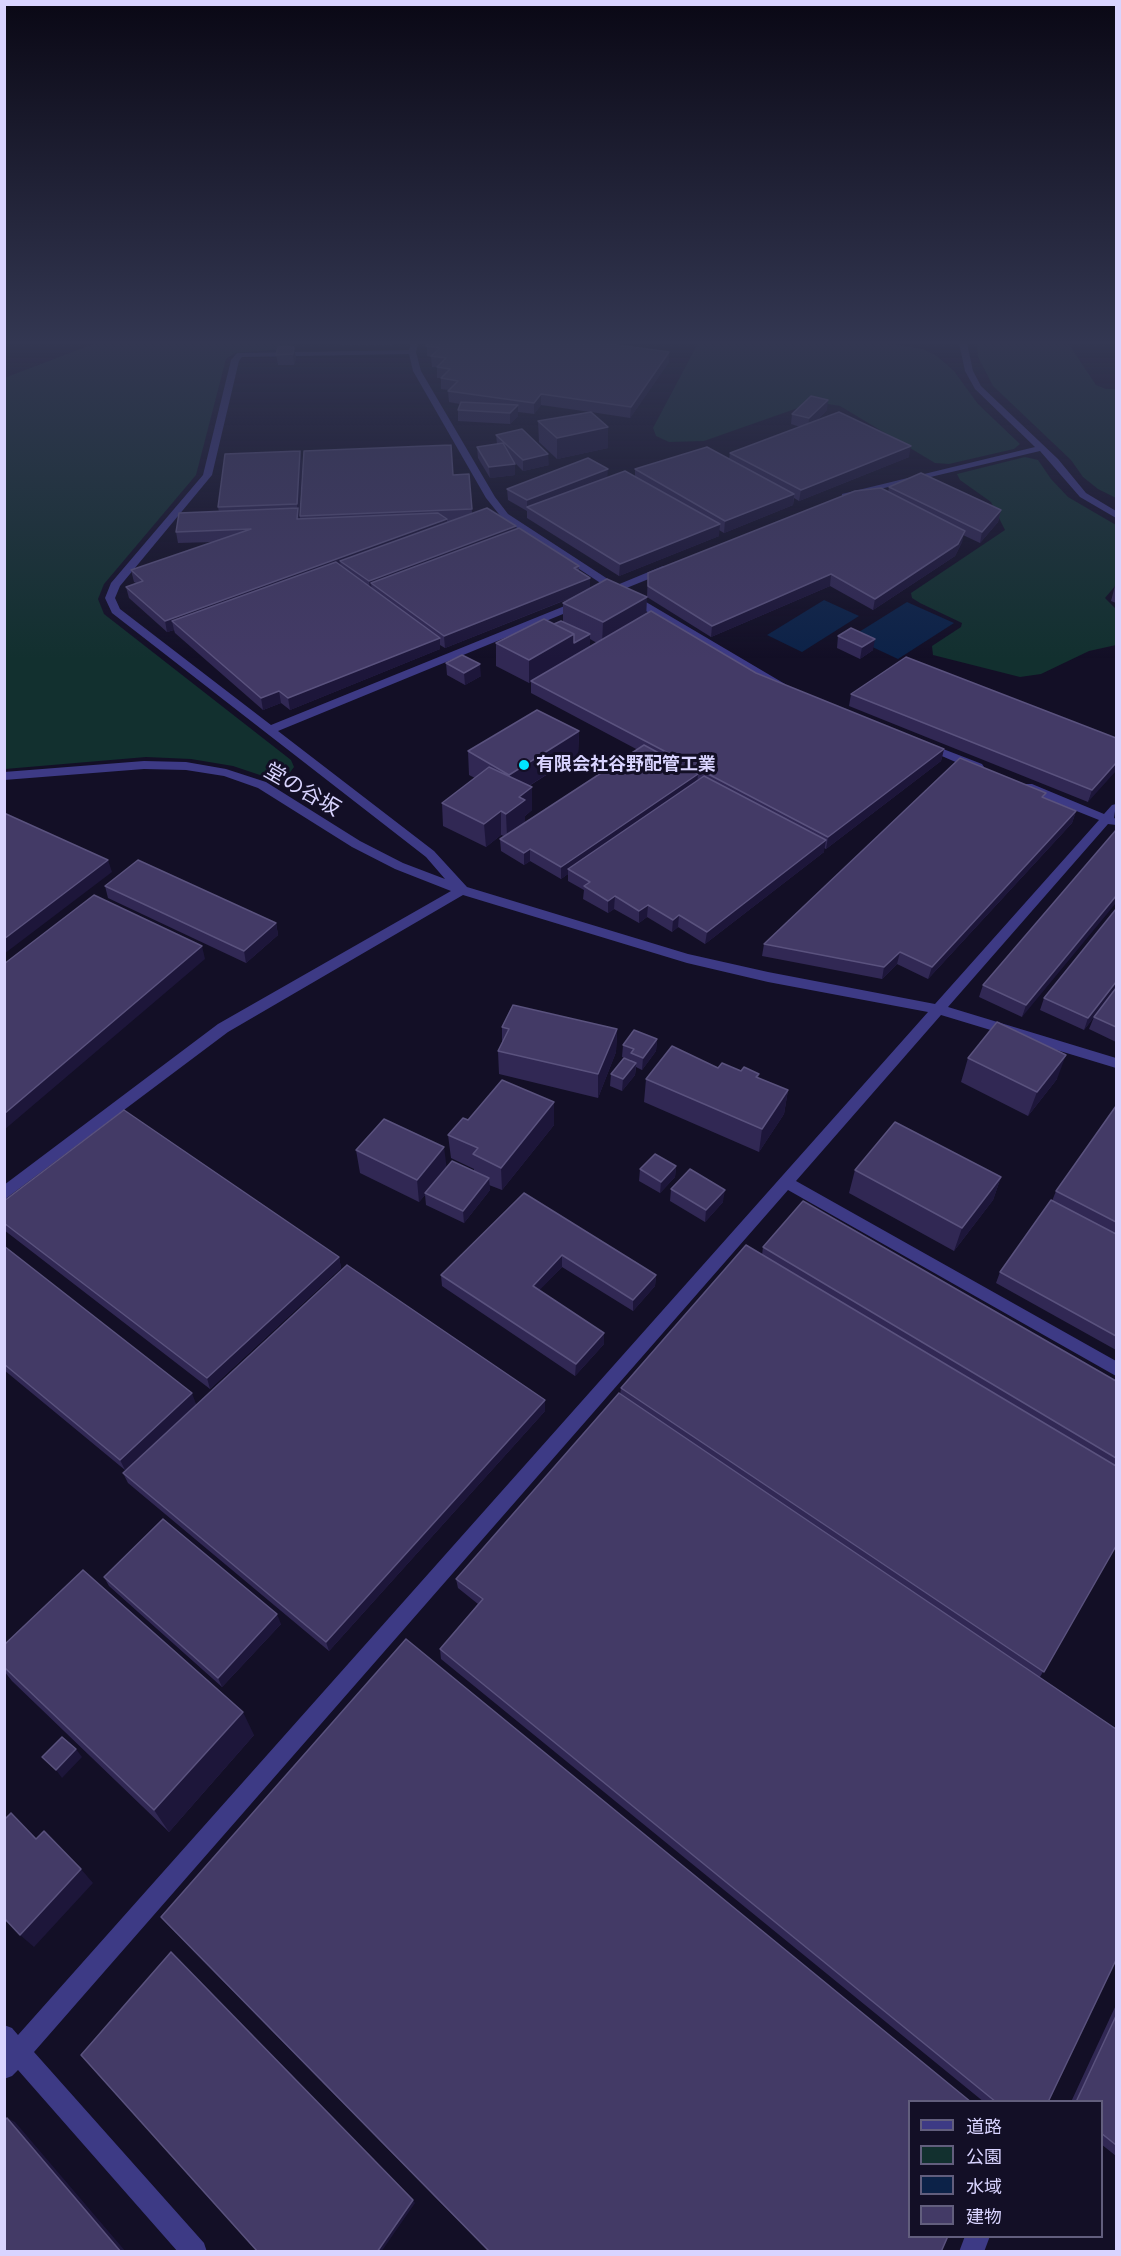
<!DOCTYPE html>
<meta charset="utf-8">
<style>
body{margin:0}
#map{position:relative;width:1121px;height:2256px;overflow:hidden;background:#130f26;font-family:"Alegreya Sans","Noto Sans JP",sans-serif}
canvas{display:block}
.frame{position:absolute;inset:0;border:6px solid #d9d4ff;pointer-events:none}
.legend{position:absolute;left:908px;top:2100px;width:195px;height:138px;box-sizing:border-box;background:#130f26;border:2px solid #625e7d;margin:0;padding:8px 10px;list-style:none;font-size:18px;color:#d9d4ff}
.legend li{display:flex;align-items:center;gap:12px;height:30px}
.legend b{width:30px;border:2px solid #625e7d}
</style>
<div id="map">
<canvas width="1121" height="2256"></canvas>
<div class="frame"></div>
<ul class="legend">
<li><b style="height:8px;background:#3d3a85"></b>道路</li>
<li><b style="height:16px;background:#12302f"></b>公園</li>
<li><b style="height:16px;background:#0c2248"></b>水域</li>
<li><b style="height:16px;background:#433a66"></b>建物</li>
</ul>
</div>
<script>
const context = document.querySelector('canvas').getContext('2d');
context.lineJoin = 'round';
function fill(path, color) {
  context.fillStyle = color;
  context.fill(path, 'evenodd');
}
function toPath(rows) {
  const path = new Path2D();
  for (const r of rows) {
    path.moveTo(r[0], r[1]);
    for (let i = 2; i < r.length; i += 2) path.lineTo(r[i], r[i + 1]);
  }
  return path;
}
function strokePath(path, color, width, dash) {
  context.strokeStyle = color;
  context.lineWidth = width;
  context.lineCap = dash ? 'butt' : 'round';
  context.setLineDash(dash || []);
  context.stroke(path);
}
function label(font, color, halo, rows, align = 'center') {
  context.font = font + ' "Alegreya Sans","Noto Sans JP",sans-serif';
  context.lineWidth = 6;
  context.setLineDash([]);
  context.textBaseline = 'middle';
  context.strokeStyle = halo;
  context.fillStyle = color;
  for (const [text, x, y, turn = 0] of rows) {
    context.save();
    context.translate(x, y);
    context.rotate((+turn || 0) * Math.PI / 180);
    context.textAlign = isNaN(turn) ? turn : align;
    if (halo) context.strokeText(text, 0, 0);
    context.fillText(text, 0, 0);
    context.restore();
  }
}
const green = toPath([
 [96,343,297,343,284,349,235,353,226,359,196,475,104,584,98,599,104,614,291,760,294,767,288,775,260,775,233,766,191,759,146,757,5,769,4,378],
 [698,343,885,343,923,349,937,356,954,371,978,404,1020,444,1014,449,949,464,935,463,840,406,815,402,704,441,669,442,656,436,653,428],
 [977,343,1068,343,1096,385,1106,389,1116,389,1116,498,1098,489,1083,477,1071,460,993,386,978,357],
 [1025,457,1038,460,1051,479,1068,497,1116,525,1116,585,1105,598,1116,609,1116,645,1089,651,1041,674,1020,677,933,655,932,646,961,627,962,623,920,603,912,598,911,593,1005,530,991,502,960,480,957,474]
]);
const water = toPath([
 [824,600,859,616,802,652,767,635],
 [907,602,954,623,898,659,851,637]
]);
const street = toPath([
 [411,343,418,344,416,352,421,371,495,497,508,514,617,585,663,566,671,566,671,570,624,589,785,684,785,688,777,688,615,593,607,593,606,591,608,588,502,518,486,498,413,371,409,354,242,357,239,361,212,475,120,586,115,598,120,609,271,725,577,601,585,601,585,605,278,731,434,851,467,887,688,954,768,972,935,1004,1099,820,1024,790,1024,784,1032,784,1104,814,1112,805,1116,804,1114,818,1116,819,1116,825,1108,824,948,1007,1116,1058,1116,1068,941,1015,796,1181,1116,1361,1116,1376,788,1190,34,2052,204,2243,207,2252,178,2252,18,2070,12,2076,4,2079,4,2025,12,2028,18,2035,928,1012,768,982,687,963,463,895,228,1032,4,1200,4,1185,218,1024,451,891,395,869,352,847,258,788,224,776,186,770,144,769,4,780,4,772,144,761,186,762,226,769,266,782,360,841,403,863,445,879,426,857,112,613,105,598,111,583,203,475,231,360,237,353,409,350,411,343],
 [959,343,967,343,973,371,981,386,1058,459,1086,493,1116,511,1116,518,1080,497,1040,451,842,498,842,494,1035,447,975,389,965,371,959,343],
 [925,742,982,764,984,767,978,771,974,770,921,747,919,745,925,742],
 [965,2236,990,2236,984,2252,959,2252,965,2236]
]);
const wall = toPath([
 [340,343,394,343,394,345,340,345],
 [427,343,605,343,669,362,630,418,591,412,608,427,608,448,557,459,539,442,538,421,590,412,541,405,534,414,518,412,518,416,510,424,458,421,458,410,460,404,449,402,448,391,449,390,441,389,441,378,437,378,437,367,432,367,431,357,427,356],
 [294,347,296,358,294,365,278,365,276,355],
 [827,410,816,421,909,457,799,501,794,498,793,505,724,533,719,530,719,536,619,576,527,518,527,511,508,500,507,489,607,477,635,476,635,469,729,459,730,453,800,427,791,424,792,414],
 [496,435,549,465,523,471,515,463,515,475,490,478,478,458,477,447,497,444],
 [302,462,299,512,299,519,300,519,300,516,453,475,469,474,472,513,516,526,516,529,579,566,579,571,590,578,590,588,646,614,756,673,944,749,941,761,826,849,824,848,824,852,705,944,678,927,672,932,647,917,639,923,614,909,608,913,583,899,584,890,568,881,568,874,561,879,530,861,524,865,501,851,500,839,504,836,501,835,486,847,443,826,442,803,475,778,469,775,468,751,579,731,578,755,529,786,532,787,532,810,525,816,525,823,638,750,531,693,531,682,529,683,496,666,496,643,563,621,563,603,581,594,445,648,440,645,440,649,290,710,281,703,263,710,175,633,174,630,167,632,129,598,126,587,136,583,134,582,131,570,214,542,178,543,176,532,219,512,218,507],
 [590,639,597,643,574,656,574,655,590,646],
 [889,487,1001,510,998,522,980,543,963,535,962,542,955,556,873,610,830,586,711,637,647,597,648,573,888,492],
 [1116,582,1116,603,1111,601],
 [838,636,873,650,860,659,837,648],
 [446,663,481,676,465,685,447,675],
 [851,694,1116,738,1088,802,849,706],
 [1045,798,1076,811,1072,823,928,979,897,964,882,979,762,956,764,944],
 [1116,830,1022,1017,979,997,983,985],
 [105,886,276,923,278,935,246,963,108,898],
 [1116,988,1084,1030,1040,1010,1044,998],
 [1116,988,1116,1042,1089,1029,1094,1017],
 [502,1027,617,1029,616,1052,598,1098,499,1074,498,1051,502,1043],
 [657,1039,656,1051,642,1070,636,1067,635,1075,622,1091,610,1086,611,1074,631,1060,622,1057,623,1045],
 [968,1058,1057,1079,1028,1116,961,1082],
 [718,1068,759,1074,758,1078,788,1090,784,1114,759,1152,644,1102,646,1079],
 [554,1102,554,1125,502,1190,489,1185,490,1190,464,1223,426,1205,425,1195,419,1202,360,1173,356,1150,446,1168,474,1171,474,1169,451,1158,448,1135],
 [1116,1106,1116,1350,996,1283,1000,1272,1052,1201,1056,1191],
 [676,1166,675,1177,660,1193,639,1181,640,1169],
 [855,1170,1001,1177,993,1200,954,1251,849,1193],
 [671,1189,723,1202,705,1222,670,1201],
 [524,1193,656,1275,655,1286,633,1311,562,1267,539,1290,604,1333,604,1344,575,1376,442,1286,441,1275],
 [4,1201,339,1257,341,1268,210,1389,4,1230],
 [4,1246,196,1404,125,1470,4,1370],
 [763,1247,1116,1381,1116,1546,1040,1677,1048,2102,984,2102,441,1659,440,1649,478,1604,458,1588,456,1579,620,1394,621,1388,762,1255],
 [545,1411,329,1651,128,1483,123,1473],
 [104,1577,281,1624,222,1687,109,1586],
 [4,1645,254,1735,169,1832,12,1681,4,1671],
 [161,1917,941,2252,489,2252,167,1924],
 [1116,2005,1116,2156,1101,2144,1101,2102,1071,2102]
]);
const shadedWall = toPath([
 [294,347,296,358,294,365,293,354],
 [669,352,669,362,630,418,631,407],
 [541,394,541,405,534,414,534,403],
 [828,400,827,410,808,429,809,418],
 [518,405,518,416,510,424,510,413],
 [608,427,608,448,557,459,557,438],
 [911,446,909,457,799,501,801,490],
 [300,451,302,462,299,512,300,520,297,519,297,504],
 [548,454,549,465,523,471,523,460],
 [515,464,515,475,490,478,489,467],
 [608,469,607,480,527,507,527,500],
 [794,494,793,505,724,533,725,521],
 [1001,510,998,522,980,543,982,532],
 [447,519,447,530,340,561,341,569,172,621,174,630,167,632,165,621],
 [720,524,719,536,619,576,620,564],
 [516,526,517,538,371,583,372,592,370,593,369,581],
 [965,531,962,542,955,556,873,610,875,599],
 [831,574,830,586,711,637,712,626],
 [590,578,590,590,445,648,444,636],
 [647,597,646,620,602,645,603,622],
 [574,634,574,657,529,683,529,660],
 [590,634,590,646,574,655,574,643],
 [440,638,440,649,290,710,288,698],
 [875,639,873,650,860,659,862,647],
 [480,664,481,676,465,685,464,673],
 [279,691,281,703,263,710,261,698],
 [579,731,578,755,509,798,509,775],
 [944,749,941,761,826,849,828,837],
 [1116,763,1116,771,1088,802,1092,790],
 [698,774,697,786,568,869,568,874,561,879,561,867],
 [532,787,532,810,525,816,525,823,507,837,506,814,519,797],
 [501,811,501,835,486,847,484,824],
 [1076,811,1072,823,928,979,932,967],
 [826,840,824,852,705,944,707,932],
 [530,849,530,861,524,865,524,853],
 [108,860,112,872,4,954,4,939],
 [615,896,614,909,608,913,608,901],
 [1116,896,1116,903,1022,1017,1026,1005],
 [648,905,647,917,639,923,639,911],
 [679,915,678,927,672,932,673,920],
 [276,923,278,935,246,963,244,951],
 [202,946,205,959,4,1130,4,1114],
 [900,952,897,964,882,979,884,967],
 [1116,982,1116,988,1084,1030,1088,1018],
 [617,1029,616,1052,598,1098,598,1074],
 [657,1039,656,1051,642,1070,643,1058],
 [1066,1055,1057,1079,1028,1116,1037,1092],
 [636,1063,635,1075,622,1091,623,1079],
 [788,1090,784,1114,759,1152,762,1129],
 [554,1102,554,1125,502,1190,501,1168],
 [444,1147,447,1170,425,1193,425,1195,419,1202,417,1180],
 [676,1166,675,1177,660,1193,661,1182],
 [1001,1177,993,1200,954,1251,962,1228],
 [489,1178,490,1190,464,1223,463,1211],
 [725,1190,723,1202,705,1222,706,1210],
 [562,1255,562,1267,533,1297,533,1286],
 [339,1257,341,1268,210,1389,207,1378],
 [656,1275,655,1286,633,1311,633,1300],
 [604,1333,604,1344,575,1376,576,1364],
 [192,1393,196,1404,125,1470,120,1460],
 [545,1400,545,1411,329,1651,326,1642],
 [277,1614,281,1624,222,1687,218,1678],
 [243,1712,254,1735,169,1832,154,1810],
 [76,1749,82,1757,62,1778,56,1770],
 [81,1869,93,1883,34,1947,20,1935],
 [7,2118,15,2122,126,2252,121,2252],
 [413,2200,415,2203,381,2252,377,2252]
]);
const building = toPath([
 [429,343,604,343,669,352,631,407,541,394,534,403,448,391,458,381,441,378,450,369,437,367,446,358,431,356,440,348,426,346,429,343],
 [278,347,294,347,293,354,276,355,278,347],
 [811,396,828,400,809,418,792,414,811,396],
 [461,402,518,405,510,413,458,410,461,402],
 [591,412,608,427,557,438,538,421,591,412],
 [839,412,911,446,801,490,730,453,839,412],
 [522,429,548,454,523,460,496,435,522,429],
 [503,443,515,464,489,467,477,447,503,443],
 [451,445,453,475,469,474,472,509,300,516,304,451,451,445],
 [707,447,794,494,725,521,635,469,707,447],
 [300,451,297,504,218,507,225,454,300,451],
 [588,458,608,469,527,500,507,489,588,458],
 [625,471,720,524,620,564,527,507,625,471],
 [921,473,1001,510,982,532,889,487,921,473],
 [881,488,965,531,958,544,875,599,831,574,712,626,648,586,648,573,855,491,881,488],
 [298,508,297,519,438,513,447,519,165,621,126,587,143,581,131,570,251,529,176,532,179,513,298,508],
 [487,508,516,526,369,581,340,561,487,508],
 [519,528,579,566,574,568,590,578,444,636,371,583,519,528],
 [336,562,440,638,288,698,279,691,261,698,172,621,336,562],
 [607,579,647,597,603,622,563,603,607,579],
 [651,611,756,673,944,749,828,837,531,681,651,611],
 [544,619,574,634,529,660,496,643,544,619],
 [561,621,590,634,574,643,574,634,554,624,561,621],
 [851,628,875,639,862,647,838,636,851,628],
 [462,655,480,664,464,673,446,663,462,655],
 [906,657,1116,738,1116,763,1092,790,851,694,906,657],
 [537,710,579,731,509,775,468,751,537,710],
 [644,745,698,774,561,867,530,849,524,853,500,839,644,745],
 [960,758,1046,793,1042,797,1076,811,932,967,900,952,884,967,764,944,960,758],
 [489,767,532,787,519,797,525,800,506,814,501,811,484,824,442,803,489,767],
 [704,776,826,840,707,932,679,915,673,920,648,905,639,911,615,896,608,901,584,886,590,882,568,869,704,776],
 [4,813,108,860,4,939,4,813],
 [1116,830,1116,896,1026,1005,983,985,1116,830],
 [138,860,276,923,244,951,105,886,138,860],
 [94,895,202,946,4,1114,4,964,94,895],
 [1116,909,1116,982,1088,1018,1044,998,1116,909],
 [1116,988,1116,1027,1094,1017,1116,988],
 [513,1005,617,1029,598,1074,498,1051,509,1029,502,1027,513,1005],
 [997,1022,1066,1055,1037,1092,968,1058,997,1022],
 [634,1030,657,1039,643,1058,631,1053,634,1049,623,1045,634,1030],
 [672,1046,718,1068,722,1063,741,1071,744,1067,759,1074,756,1077,788,1090,762,1129,646,1079,672,1046],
 [624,1058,636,1063,623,1079,611,1074,624,1058],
 [502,1080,554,1102,501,1168,473,1154,478,1148,448,1135,463,1118,468,1120,502,1080],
 [1116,1106,1116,1222,1056,1191,1116,1106],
 [124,1110,339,1257,207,1378,4,1223,4,1201,124,1110],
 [384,1119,444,1147,417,1180,356,1150,384,1119],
 [895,1122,1001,1177,962,1228,855,1170,895,1122],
 [655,1154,676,1166,661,1182,640,1169,655,1154],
 [452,1161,489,1178,463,1211,425,1193,452,1161],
 [690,1169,725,1190,706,1210,671,1189,690,1169],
 [524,1193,656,1275,633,1300,562,1255,533,1286,604,1333,576,1364,441,1275,524,1193],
 [1051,1200,1116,1234,1116,1336,1000,1272,1051,1200],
 [803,1201,1116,1381,1116,1458,763,1247,803,1201],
 [746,1245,1116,1466,1116,1546,1044,1672,621,1388,746,1245],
 [4,1246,192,1393,120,1460,4,1364,4,1246],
 [347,1265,545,1400,326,1642,123,1473,347,1265],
 [619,1393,1116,1729,1116,1960,1048,2102,996,2102,440,1649,483,1599,456,1579,619,1393],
 [163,1519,277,1614,218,1678,104,1577,163,1519],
 [83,1570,243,1712,154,1810,4,1667,4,1645,83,1570],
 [406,1639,971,2102,909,2102,909,2236,948,2236,941,2252,490,2252,161,1917,406,1639],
 [62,1737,76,1749,56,1770,42,1757,62,1737],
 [11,1813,36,1839,44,1831,81,1869,20,1935,4,1918,4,1820,11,1813],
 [171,1952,413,2200,377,2252,258,2252,81,2055,171,1952],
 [1116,2016,1116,2145,1101,2133,1101,2102,1076,2102,1116,2016],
 [7,2118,121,2252,4,2252,4,2121,7,2118]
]);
const markers = [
 [524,765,6,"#00e5ff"]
];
const farPoinames = [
 ["有限会社谷野配管工業",536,765]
];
const streetNames = [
 ["堂の谷坂",302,790,30]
];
fill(green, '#12302f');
fill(water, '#0c2248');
fill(street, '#3d3a85');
fill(wall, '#312854');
fill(shadedWall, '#1d163a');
fill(building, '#433a66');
strokePath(building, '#5a527e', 1.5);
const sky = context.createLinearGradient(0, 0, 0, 659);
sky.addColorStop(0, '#0a0815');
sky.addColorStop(0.52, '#333752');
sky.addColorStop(1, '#33375200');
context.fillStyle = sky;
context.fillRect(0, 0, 1121, 659);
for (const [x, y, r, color] of markers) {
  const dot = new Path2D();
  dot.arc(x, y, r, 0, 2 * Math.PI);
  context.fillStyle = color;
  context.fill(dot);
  strokePath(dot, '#130f26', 2);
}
label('bold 18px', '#d9d4ff', '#130f26', farPoinames, 'left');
label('21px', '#d9d4ff', '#130f26', streetNames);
</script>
